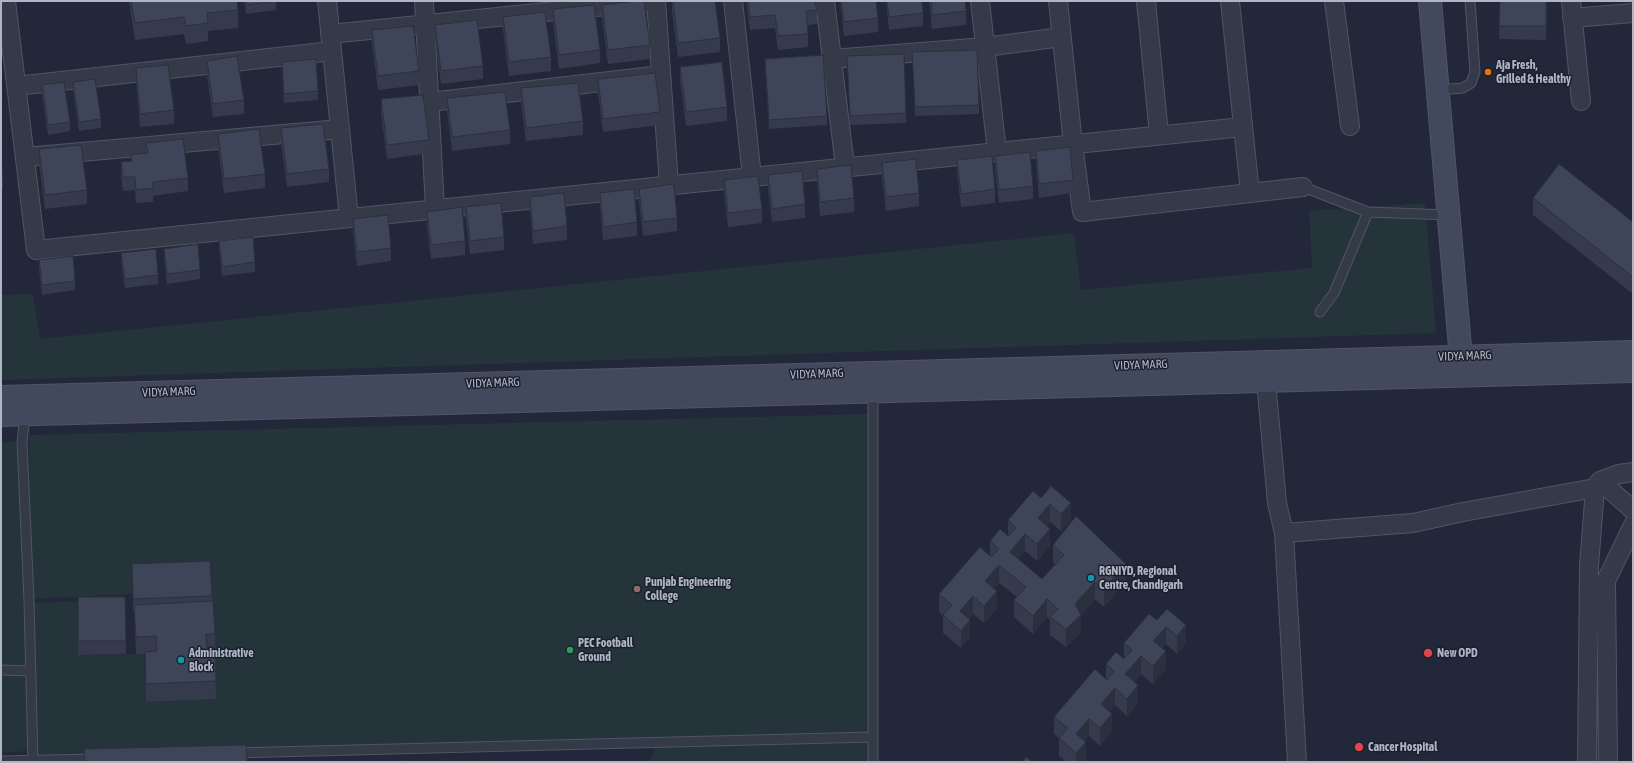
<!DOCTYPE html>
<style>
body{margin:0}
#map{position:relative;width:1634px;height:763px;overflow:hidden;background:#222839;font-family:"Asap Condensed",sans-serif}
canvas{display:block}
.frame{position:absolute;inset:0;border:2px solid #b0b5c5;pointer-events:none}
</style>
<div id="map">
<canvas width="1634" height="763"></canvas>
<div class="frame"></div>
</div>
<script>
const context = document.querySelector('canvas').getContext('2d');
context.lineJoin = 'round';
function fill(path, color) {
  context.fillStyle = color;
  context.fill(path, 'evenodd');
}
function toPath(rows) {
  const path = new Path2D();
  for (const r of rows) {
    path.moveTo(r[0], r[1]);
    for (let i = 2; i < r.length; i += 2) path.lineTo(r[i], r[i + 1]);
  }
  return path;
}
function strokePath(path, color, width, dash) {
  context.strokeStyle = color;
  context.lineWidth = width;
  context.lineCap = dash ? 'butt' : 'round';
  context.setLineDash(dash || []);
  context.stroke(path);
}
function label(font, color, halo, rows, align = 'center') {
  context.font = font + ' "Asap Condensed",sans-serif';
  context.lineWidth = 3;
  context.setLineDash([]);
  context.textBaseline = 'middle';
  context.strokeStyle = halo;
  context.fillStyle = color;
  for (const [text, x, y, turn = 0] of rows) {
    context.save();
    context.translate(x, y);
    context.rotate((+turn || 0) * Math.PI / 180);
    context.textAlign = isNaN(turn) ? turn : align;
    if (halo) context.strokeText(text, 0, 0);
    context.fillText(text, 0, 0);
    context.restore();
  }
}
const green = toPath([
 [1425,203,1436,333,1,380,1,295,33,294,40,339,1074,233,1081,290,1312,268,1309,211],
 [869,414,870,736,35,756,32,603,77,601,78,655,144,654,146,702,216,699,132,577,132,594,31,599,29,435],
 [1,442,22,442,28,667,1,667],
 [1,672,27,674,27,751,1,753],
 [870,738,870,762,650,762,657,744]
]);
const lane = toPath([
 [1438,90,1463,88,1471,83,1475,72,1470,1],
 [1303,187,1368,212,1449,215],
 [1320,312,1334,293,1368,212],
 [25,414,22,442,29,601,33,762],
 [1,670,31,671],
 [234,753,873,737],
 [1,761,96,759],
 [873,762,873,392]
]);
const street = toPath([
 [6,1,36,250,1243,127],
 [327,1,349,218],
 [424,1,435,209],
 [656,1,669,185],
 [733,1,752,177],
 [825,1,845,167],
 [980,1,997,152],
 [1058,1,1073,144,1082,212,1303,187],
 [1146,1,1159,135],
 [1230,1,1250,193],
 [1334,1,1350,126],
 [1571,1,1581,101],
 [1572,18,1633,13],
 [330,34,654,1],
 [832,59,985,47,1062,37],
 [16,86,332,51],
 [430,102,661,75],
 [25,157,340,129],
 [1266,381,1277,503,1284,533,1413,523,1463,512,1595,488],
 [1600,481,1633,510],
 [1284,533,1297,762],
 [1587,762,1589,566,1595,488,1600,481,1619,474,1633,472],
 [1608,762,1606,581,1633,525]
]);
const secondary = toPath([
 [1430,1,1462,370],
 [1,397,1633,352],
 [1,415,1633,371]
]);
const wall = toPath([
 [129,1,237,1,238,10,238,28,208,31,208,41,186,44,184,34,135,40],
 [244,1,276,1,276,10,246,14],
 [672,1,715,1,720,38,720,52,678,57,672,11],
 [746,1,815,1,817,10,817,24,807,25,808,34,808,47,778,50,775,28,750,30],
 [840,1,876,1,878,18,878,32,844,36],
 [886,1,922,1,923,13,923,26,889,30],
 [929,1,965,1,966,11,966,25,932,29],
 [1500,1,1547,1,1546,40,1499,39],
 [602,5,650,45,650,59,608,64,602,18],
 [553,9,600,50,600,63,559,69,553,23],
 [503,17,551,57,551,71,509,76,503,30],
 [435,25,483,66,483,79,441,84,435,38],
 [372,30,419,71,419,85,378,90,372,44],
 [912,52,979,105,979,114,915,116],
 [847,56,906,113,906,123,850,125],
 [765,59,827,116,827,125,769,129,765,68],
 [207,61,244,100,244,114,213,117,207,75],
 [282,62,318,91,318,100,284,103,282,71],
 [680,67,727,107,727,121,686,126,680,80],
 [136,68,174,110,174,124,140,127,136,82],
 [598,79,660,112,660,125,603,132,598,93],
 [73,82,101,119,101,128,79,131,73,91],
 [42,85,70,122,70,131,48,135,42,95],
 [521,88,583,121,583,135,526,141,521,102],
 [447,98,510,130,510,144,452,151,447,111],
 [381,99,429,140,429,153,387,159,381,113],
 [281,128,329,169,329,182,287,187,281,142],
 [218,134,265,174,265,188,224,193,218,147],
 [146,143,188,178,188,191,153,196,153,202,136,203,135,190,123,191,121,176,121,162,131,162,131,155,146,153],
 [39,149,87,190,87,204,45,209,39,163],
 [1036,151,1073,180,1073,193,1039,198,1036,164],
 [1,155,3,180,3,189,1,190],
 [995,156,1033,186,1033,199,999,203,995,170],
 [957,160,995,189,995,203,961,207,957,173],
 [882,163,919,193,919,206,886,211,882,177],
 [817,169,854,198,854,212,820,216,817,182],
 [768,175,805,204,805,218,772,222,768,189],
 [724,180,762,209,762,223,728,227,724,193],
 [639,189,677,218,677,231,643,236,639,202],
 [600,193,637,222,637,236,603,240,600,207],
 [530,197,567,226,567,240,533,244,530,211],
 [1533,198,1633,222,1633,294,1533,215],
 [466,207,504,237,504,250,470,254,466,221],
 [427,212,465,241,465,255,431,259,427,225],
 [353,219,391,248,391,261,357,266,353,232],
 [219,241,255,262,255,272,222,276,219,250],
 [164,249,200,270,200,279,167,284,164,258],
 [121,253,158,275,158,284,125,288,121,262],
 [39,260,75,281,75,290,42,295,39,269],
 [1051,486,1071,520,1061,531,1050,522,1047,526,1050,546,1037,561,1025,551,1018,559,1042,579,1055,564,1053,563,1053,545,1126,581,1104,607,1095,599,1081,616,1081,633,1066,647,1050,635,1050,620,1047,617,1033,634,1014,617,1014,600,1017,597,999,583,994,588,997,609,984,623,973,614,969,619,970,637,961,648,943,633,943,616,939,612,939,594,990,556,990,541,1008,536,1008,520,1041,498],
 [132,564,212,596,215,634,216,699,146,702,145,669,145,654,136,654,134,612,133,612],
 [78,597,126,641,126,654,78,655],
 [1167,609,1186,643,1177,654,1166,644,1162,648,1166,669,1153,684,1141,674,1134,682,1138,703,1127,716,1115,705,1110,711,1112,731,1100,746,1089,736,1084,741,1086,760,1084,762,1066,762,1059,756,1059,738,1054,734,1054,717,1106,678,1106,664,1124,659,1124,643,1157,620]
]);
const shadedWall = toPath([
 [1071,503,1071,520,1061,531,1061,514],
 [1050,504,1050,522,1038,536,1038,518],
 [1050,529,1050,546,1037,561,1037,544],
 [1025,534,1025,551,1010,569,1010,552],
 [1126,564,1126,581,1104,607,1104,589],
 [999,565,999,583,985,599,985,581],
 [1095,582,1095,599,1081,616,1081,633,1066,647,1066,629,1075,604],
 [997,591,997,609,984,623,984,606],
 [973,596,973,614,960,629,960,611],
 [1047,599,1047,617,1033,634,1033,616],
 [970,620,970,637,961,648,961,631],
 [1186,625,1186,643,1177,654,1177,636],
 [1166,627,1166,644,1153,659,1153,641],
 [1166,651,1166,669,1153,684,1153,666],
 [1141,656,1141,674,1125,692,1125,674],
 [1138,685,1138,703,1127,716,1127,699],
 [1115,688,1115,705,1101,721,1101,704],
 [1112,714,1112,731,1100,746,1100,728],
 [1089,719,1089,736,1076,751,1076,734],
 [1086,742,1086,760,1084,762,1076,762,1076,753]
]);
const building = toPath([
 [131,1,237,1,238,10,207,13,208,23,186,26,184,17,135,23,131,1],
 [246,1,276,1,246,5,246,1],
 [636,1,644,1,650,45,608,50,602,5,636,1],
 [673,1,715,1,720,38,678,43,673,1],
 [748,1,815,1,817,10,806,11,808,34,778,36,775,15,750,17,748,1],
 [841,1,876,1,878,18,844,22,841,1],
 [887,1,922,1,923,13,889,17,887,1],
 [931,1,965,1,966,11,932,15,931,1],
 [1500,1,1546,1,1546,26,1499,26,1500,1],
 [594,5,600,50,559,55,553,9,594,5],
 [545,12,551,57,509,62,503,17,545,12],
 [477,20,483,66,441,71,435,25,477,20],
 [413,26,419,71,378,76,372,30,413,26],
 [977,50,979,105,915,107,912,52,977,50],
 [904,54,906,113,850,116,847,56,904,54],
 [823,55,827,116,769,120,765,59,823,55],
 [237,56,244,100,213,104,207,61,237,56],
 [316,59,318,91,284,94,282,62,316,59],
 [722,62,727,107,686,112,680,67,722,62],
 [168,65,174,110,140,114,136,68,168,65],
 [655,73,660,112,603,119,598,79,655,73],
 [95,79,101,119,79,122,73,82,95,79],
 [64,82,70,122,48,125,42,85,64,82],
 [578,83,583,121,526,128,521,88,578,83],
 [505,92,510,130,452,137,447,98,505,92],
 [423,95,429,140,387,145,381,99,423,95],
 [323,124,329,169,287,174,281,128,323,124],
 [259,129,265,174,224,179,218,134,259,129],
 [183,139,188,178,153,182,153,188,136,190,135,177,123,177,121,162,132,161,131,155,148,153,146,143,183,139],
 [81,145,87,190,45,195,39,149,81,145],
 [1070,147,1073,180,1039,184,1036,151,1070,147],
 [1030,152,1033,186,999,190,995,156,1030,152],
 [1,155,3,180,1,181,1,155],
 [992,156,995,189,961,194,957,160,992,156],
 [916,159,919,193,886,197,882,163,916,159],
 [1559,164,1633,222,1633,277,1533,198,1559,164],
 [851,165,854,198,820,202,817,169,851,165],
 [802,171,805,204,772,209,768,175,802,171],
 [758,176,762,209,728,213,724,180,758,176],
 [674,184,677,218,643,222,639,189,674,184],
 [634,189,637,222,603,227,600,193,634,189],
 [564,193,567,226,533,231,530,197,564,193],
 [501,203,504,237,470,241,466,207,501,203],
 [462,207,465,241,431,245,427,212,462,207],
 [388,215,391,248,357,252,353,219,388,215],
 [253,237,255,262,222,267,219,241,253,237],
 [198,244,200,270,167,274,164,249,198,244],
 [156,249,158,275,125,279,121,253,156,249],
 [73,256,75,281,42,285,39,260,73,256],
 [1051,486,1071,503,1061,514,1050,504,1038,518,1050,529,1037,544,1025,534,1010,552,1042,579,1064,555,1053,545,1076,516,1126,564,1104,589,1095,582,1075,604,1081,615,1066,629,1050,617,1058,609,1047,599,1033,616,1014,600,1026,587,999,565,985,581,997,591,984,606,973,596,960,611,970,620,961,631,943,615,952,605,939,594,980,547,991,557,999,549,990,541,1000,529,1008,536,1016,528,1008,520,1033,491,1041,498,1051,486],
 [210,561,212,596,133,599,132,564,210,561],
 [78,597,125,597,126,641,78,641,78,597],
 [213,601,215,634,206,634,207,648,215,648,216,681,146,684,145,652,157,651,156,636,136,637,134,605,213,601],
 [1167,609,1186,625,1177,636,1166,627,1153,641,1166,651,1153,666,1141,656,1125,674,1138,685,1127,699,1115,688,1101,704,1112,714,1100,728,1089,719,1076,734,1086,742,1076,753,1059,738,1068,728,1054,717,1095,669,1107,680,1114,671,1106,664,1116,652,1124,659,1132,650,1124,643,1149,614,1157,620,1167,609],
 [246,745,247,762,85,762,84,749,246,745],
 [1026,757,1032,762,1022,762,1026,757],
 [1,758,2,758,3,762,1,762,1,758],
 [404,760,408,762,403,762,404,760]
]);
const markers = [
 [1488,72,4,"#e8710a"],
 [1091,578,4,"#0f9aa8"],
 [637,589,4,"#8d6e63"],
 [570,650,4,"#2e9e5b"],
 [1428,653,5,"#e0444e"],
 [181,660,4,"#0f9aa8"],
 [1359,747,5,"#e0444e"]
];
const poiNames = [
 ["Aja Fresh,",1496,65],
 ["Grilled & Healthy",1496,79],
 ["RGNIYD, Regional",1099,571],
 ["Centre, Chandigarh",1099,585],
 ["Punjab Engineering",645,582],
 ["College",645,596],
 ["PEC Football",578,643],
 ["Ground",578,657],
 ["Administrative",189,653],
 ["Block",189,667],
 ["New OPD",1437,653],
 ["Cancer Hospital",1368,747]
];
const streetNames = [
 ["VIDYA MARG",1465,356,-2],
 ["VIDYA MARG",1141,365,-2],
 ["VIDYA MARG",817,374,-2],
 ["VIDYA MARG",493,383,-2],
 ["VIDYA MARG",169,392,-2]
];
fill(green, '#24343a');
strokePath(lane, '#505564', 11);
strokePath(street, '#505564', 20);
strokePath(secondary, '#505564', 24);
strokePath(lane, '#353a49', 9);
strokePath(street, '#353a49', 18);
strokePath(secondary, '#43495c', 22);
fill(wall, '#353b4d');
fill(shadedWall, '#2b303e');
fill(building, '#3e4559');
strokePath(building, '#2b303e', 1);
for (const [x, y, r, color] of markers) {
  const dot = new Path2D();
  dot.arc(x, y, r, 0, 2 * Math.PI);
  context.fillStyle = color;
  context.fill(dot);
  strokePath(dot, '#1b202e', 1.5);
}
label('bold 12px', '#b0b5c5', '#1b202e', poiNames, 'left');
label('12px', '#b0b5c5', '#1b202e', streetNames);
</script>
